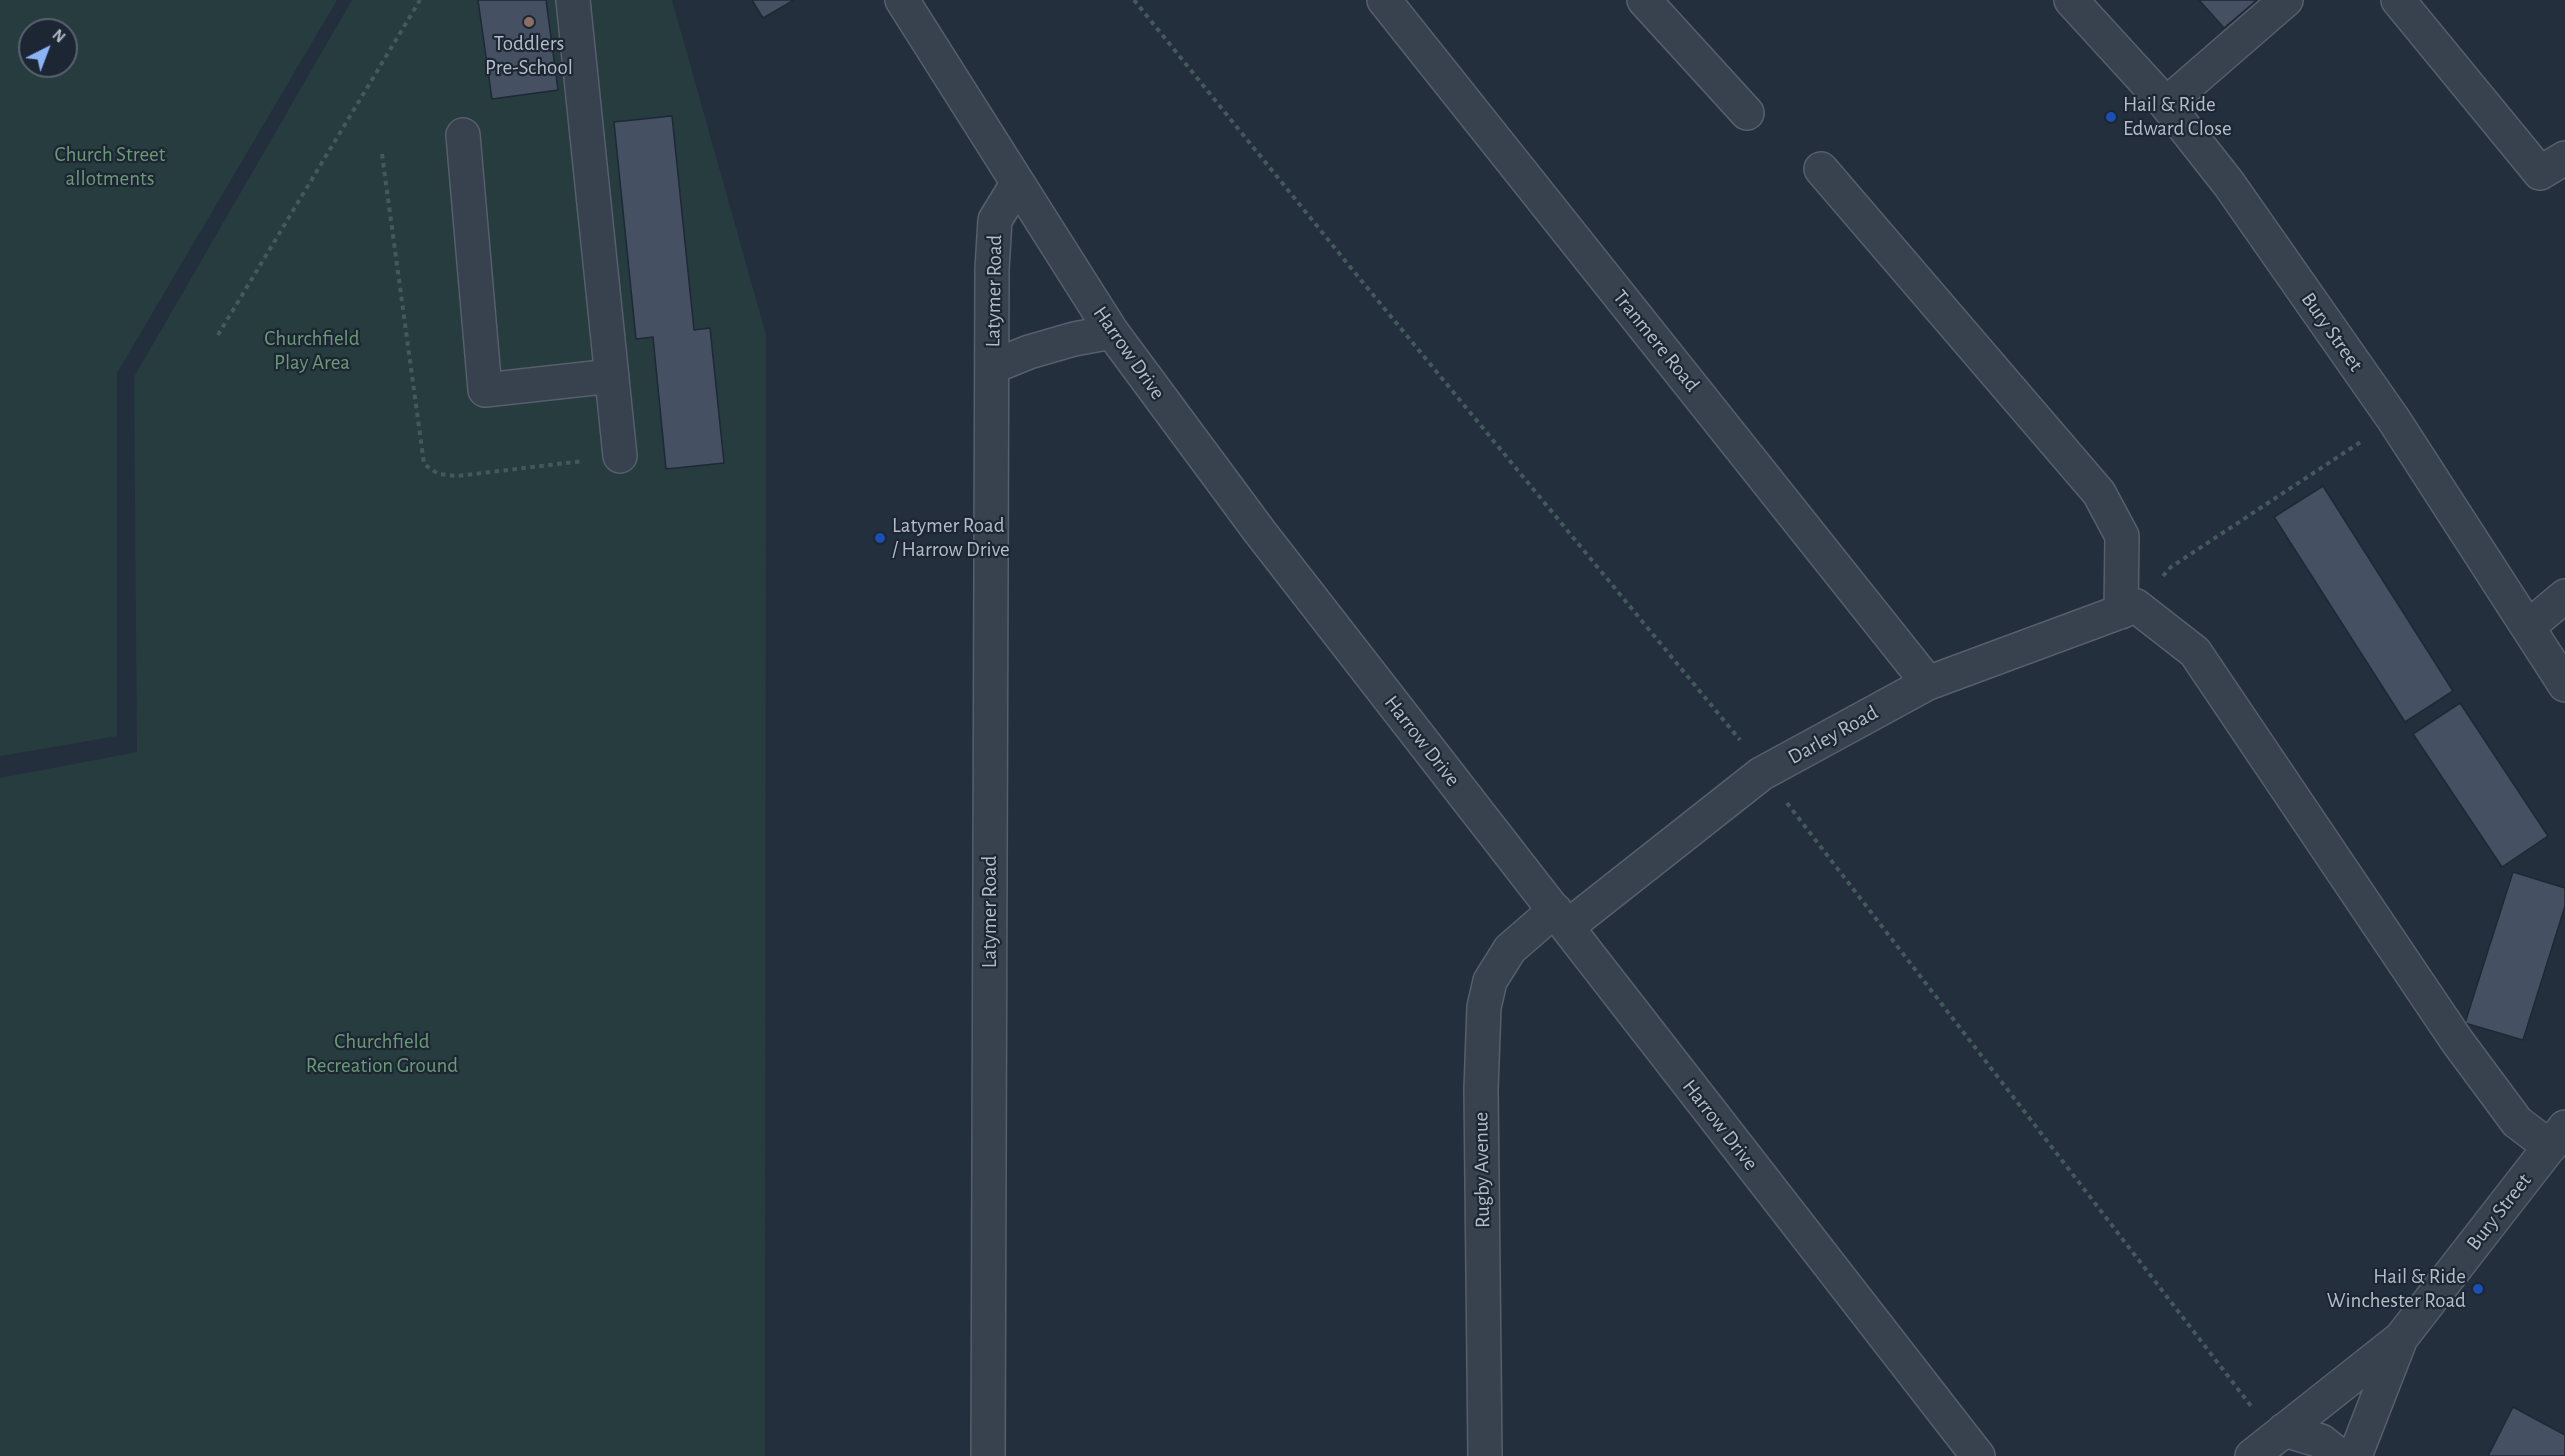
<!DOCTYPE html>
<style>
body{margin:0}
#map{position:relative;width:2565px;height:1456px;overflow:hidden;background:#242f3e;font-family:"Alegreya Sans",sans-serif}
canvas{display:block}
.north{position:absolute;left:18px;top:18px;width:60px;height:60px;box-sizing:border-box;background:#1d2633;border:2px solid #59626f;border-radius:50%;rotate:42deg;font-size:16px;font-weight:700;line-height:24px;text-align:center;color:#b4bcc9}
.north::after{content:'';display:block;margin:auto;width:21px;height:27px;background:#8ab4f8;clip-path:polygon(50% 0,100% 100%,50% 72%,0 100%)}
</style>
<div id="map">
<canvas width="2565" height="1456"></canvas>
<div class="north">N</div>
</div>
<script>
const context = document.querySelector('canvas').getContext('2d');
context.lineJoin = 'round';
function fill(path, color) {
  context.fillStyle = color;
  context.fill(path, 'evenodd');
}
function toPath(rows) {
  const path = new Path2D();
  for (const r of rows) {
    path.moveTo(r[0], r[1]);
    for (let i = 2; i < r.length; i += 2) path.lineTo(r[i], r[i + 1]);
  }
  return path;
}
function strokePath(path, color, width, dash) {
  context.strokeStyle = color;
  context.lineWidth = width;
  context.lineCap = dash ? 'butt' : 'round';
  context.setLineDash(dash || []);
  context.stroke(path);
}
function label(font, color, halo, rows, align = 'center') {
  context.font = font + ' "Alegreya Sans",sans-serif';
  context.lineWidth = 4.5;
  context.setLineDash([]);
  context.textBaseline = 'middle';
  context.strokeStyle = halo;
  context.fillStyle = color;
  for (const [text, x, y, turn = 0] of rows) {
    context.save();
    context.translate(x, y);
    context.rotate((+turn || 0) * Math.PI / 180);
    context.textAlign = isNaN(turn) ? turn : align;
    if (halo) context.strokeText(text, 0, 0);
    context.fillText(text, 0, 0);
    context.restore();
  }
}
const green = toPath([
 [0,0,337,0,117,373,117,736,0,756],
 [30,30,66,30,66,66,30,66],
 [352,0,672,0,766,335,765,1456,0,1456,0,778,137,752,134,377]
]);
const building = toPath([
 [478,0,546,0,558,90,492,99,478,0],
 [752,0,794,0,763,18,752,0],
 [2199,0,2257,0,2224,28,2199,0],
 [672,116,694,330,710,328,724,463,666,469,653,337,636,339,614,122,672,116],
 [2323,486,2453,691,2405,722,2274,517,2323,486],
 [2460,703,2548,836,2502,867,2413,734,2460,703],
 [2513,872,2565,888,2565,906,2523,1040,2465,1023,2513,872],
 [2513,1407,2565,1435,2565,1456,2488,1456,2513,1407]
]);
const path = toPath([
 [1134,0,1351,268,1740,740],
 [382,154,424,464,438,474,457,476,583,461],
 [218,335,420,0],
 [2163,576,2171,567,2362,441],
 [1787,803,2251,1406]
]);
const minor = toPath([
 [573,0,620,456],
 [902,0,1112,332,1260,532,1978,1456],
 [1384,0,1928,683],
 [1644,0,1747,113],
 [2071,0,2166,104,2229,184,2394,420,2565,685],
 [2398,0,2540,173,2565,158],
 [2166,104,2286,0],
 [463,135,485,390,612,376],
 [1821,169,2099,493,2122,536,2121,612],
 [992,367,1029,352,1074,339,1112,332],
 [2528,627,2565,596],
 [1567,927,1761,774,1928,683,2136,606,2195,652,2457,1041,2517,1122,2550,1147],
 [2284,1430,2321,1441,2340,1456],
 [988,1456,992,269,995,220,1017,184],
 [1485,1456,1481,1089,1484,1007,1490,981,1510,949,1555,910],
 [2252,1456,2401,1338],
 [2355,1456,2401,1338,2565,1127]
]);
const markers = [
 [529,22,6,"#8d6e63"],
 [2111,117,6,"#1a4fb4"],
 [880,538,6,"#1a4fb4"],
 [2478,1289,6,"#1a4fb4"]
];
const poiNames = [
 ["Toddlers",529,44,"center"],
 ["Pre-School",529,68,"center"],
 ["Hail & Ride",2123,105],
 ["Edward Close",2123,129],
 ["Latymer Road",892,526],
 ["/ Harrow Drive",892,550],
 ["Hail & Ride",2466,1277,"right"],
 ["Winchester Road",2466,1301,"right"]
];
const parkNames = [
 ["Church Street",110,155],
 ["allotments",110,179],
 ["Churchfield",312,339],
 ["Play Area",312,363],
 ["Churchfield",382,1042],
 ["Recreation Ground",382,1066]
];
const streetNames = [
 ["Latymer Road",994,291,-89],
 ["Bury Street",2332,332,55],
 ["Tranmere Road",1656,341,51],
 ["Harrow Drive",1129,353,55],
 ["Darley Road",1833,735,-29],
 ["Harrow Drive",1422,741,52],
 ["Latymer Road",990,912,-90],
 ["Harrow Drive",1720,1125,52],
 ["Rugby Avenue",1482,1170,-91],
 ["Bury Street",2499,1212,-52]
];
fill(green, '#263c3f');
fill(building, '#455162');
strokePath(building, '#1f2835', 1.5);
strokePath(minor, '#565f6c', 36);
strokePath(path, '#44595c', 4, [4.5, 4.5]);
strokePath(minor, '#38414e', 33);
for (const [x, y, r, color] of markers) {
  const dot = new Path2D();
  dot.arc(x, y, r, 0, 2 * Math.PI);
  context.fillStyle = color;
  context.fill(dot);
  strokePath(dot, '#1d2633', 2);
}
label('21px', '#b4bcc9', '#1d2633', poiNames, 'left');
label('21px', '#6b9a76', '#1d2633', parkNames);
label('21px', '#b4bcc9', '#1d2633', streetNames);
</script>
